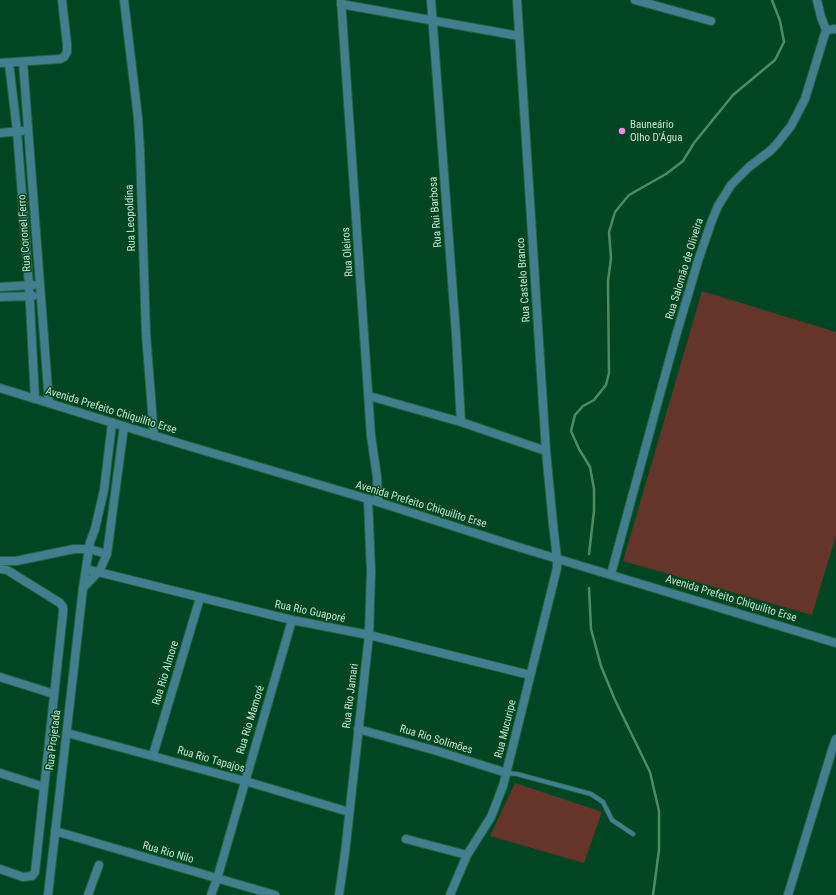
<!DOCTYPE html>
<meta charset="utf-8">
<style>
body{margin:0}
canvas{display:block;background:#004622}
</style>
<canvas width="836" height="895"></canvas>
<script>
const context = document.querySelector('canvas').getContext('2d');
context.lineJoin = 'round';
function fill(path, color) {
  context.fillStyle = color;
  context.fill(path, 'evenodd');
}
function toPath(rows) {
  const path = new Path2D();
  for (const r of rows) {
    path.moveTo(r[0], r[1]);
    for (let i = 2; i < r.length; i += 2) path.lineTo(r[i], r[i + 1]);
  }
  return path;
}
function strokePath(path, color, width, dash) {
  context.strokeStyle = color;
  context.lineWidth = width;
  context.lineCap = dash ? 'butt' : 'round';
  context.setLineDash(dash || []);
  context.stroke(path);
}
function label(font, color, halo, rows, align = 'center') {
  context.font = font + ' "Roboto Condensed",sans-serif';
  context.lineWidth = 3;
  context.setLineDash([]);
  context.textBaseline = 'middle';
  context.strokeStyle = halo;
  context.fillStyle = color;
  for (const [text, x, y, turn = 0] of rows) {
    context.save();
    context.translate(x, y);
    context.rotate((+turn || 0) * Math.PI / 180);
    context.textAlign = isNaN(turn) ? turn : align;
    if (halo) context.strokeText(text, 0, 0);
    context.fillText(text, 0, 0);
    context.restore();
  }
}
const green = toPath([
 [702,291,836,332,836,536,812,615,623,561],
 [515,783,602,812,584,863,490,836]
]);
const stream = toPath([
 [589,554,594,511,594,489,590,467,579,449,571,431,575,415,583,406,594,400,606,385,609,373,608,281,611,258,609,232,615,212,629,195,666,174,683,161,694,143,733,95,775,60,784,42,780,21,772,0],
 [589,588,591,629,601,666,615,700,650,772,659,811,659,850,653,895]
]);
const service = toPath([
 [507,773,517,774,591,794,603,802,612,820,633,834]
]);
const minor = toPath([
 [124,0,138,118,140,151,146,334,154,436],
 [341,0,371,436,377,477,378,502],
 [431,0,456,334,461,422],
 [635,0,711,21],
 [341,4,519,36],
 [826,30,836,29],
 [23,62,49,403],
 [0,63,60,59,64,57,67,52,67,44,62,0],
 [9,63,17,131,29,285,35,399],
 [0,133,22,131],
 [0,287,33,285],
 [0,297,33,296],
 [369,396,461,422,546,451],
 [0,561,16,561,74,549,89,549,107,554],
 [0,569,7,570,60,603,63,607,63,613,35,872,32,876,23,877,0,869],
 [86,569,292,620,369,635,530,675],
 [611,574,675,339,698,261,711,223,718,206,731,185,749,167,770,151,776,145,791,126,805,99,826,30,821,17,817,0],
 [0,677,54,694],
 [358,729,437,751,507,773],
 [67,733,245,781,349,812],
 [153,755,200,598],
 [0,773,44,787],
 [55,831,275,895],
 [406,839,467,855],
 [88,895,99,865],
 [211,895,217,879,292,620],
 [339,895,345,853,369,635,371,572,368,499],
 [450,895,467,855,491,817,503,786,557,568,557,559,553,524,546,451,517,0],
 [788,895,833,747,836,739]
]);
const tertiary = toPath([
 [0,388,185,445,378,502,515,546,836,643],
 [83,588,100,570,107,554,124,426],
 [48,895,83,588,90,542,95,529,104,490,112,423]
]);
const markers = [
 [622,131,4,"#fa87e7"]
];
const poiNames = [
 ["Bauneário",630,125],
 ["Olho D'Água",630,138]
];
const streetNames = [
 ["Rua Rui Barbosa",436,212,-94],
 ["Rua Leopoldina",131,218,-92],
 ["Rua Coronel Ferro",25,233,-94],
 ["Rua Oleiros",348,252,-94],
 ["Rua Salomão de Oliveira",685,269,-73],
 ["Rua Castelo Branco",524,280,-94],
 ["Avenida Prefeito Chiquilito Erse",111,411,17],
 ["Avenida Prefeito Chiquilito Erse",421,505,17],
 ["Avenida Prefeito Chiquilito Erse",731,599,17],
 ["Rua Rio Guaporé",310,612,12],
 ["Rua Rio Almore",166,673,-73],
 ["Rua Rio Jamari",351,696,-83],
 ["Rua Rio Mamoré",251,720,-73],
 ["Rua Mucuripe",506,729,-76],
 ["Rua Projetada",54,740,-83],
 ["Rua Rio Solimões",436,740,17],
 ["Rua Rio Tapajos",211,760,16],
 ["Rua Rio Nilo",168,853,16]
];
fill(green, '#66352a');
strokePath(stream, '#4d8c62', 2.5);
strokePath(service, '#236241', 5.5);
strokePath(minor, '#236241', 10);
strokePath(tertiary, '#236241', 10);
strokePath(service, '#40808e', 4);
strokePath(minor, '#40808e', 8);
strokePath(tertiary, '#40808e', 8);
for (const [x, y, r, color] of markers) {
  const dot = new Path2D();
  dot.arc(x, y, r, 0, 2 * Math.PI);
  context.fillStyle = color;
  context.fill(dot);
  strokePath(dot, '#004622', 1.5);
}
label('11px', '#c4e3cc', '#004622', poiNames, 'left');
label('11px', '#c4e3cc', '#004622', streetNames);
</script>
